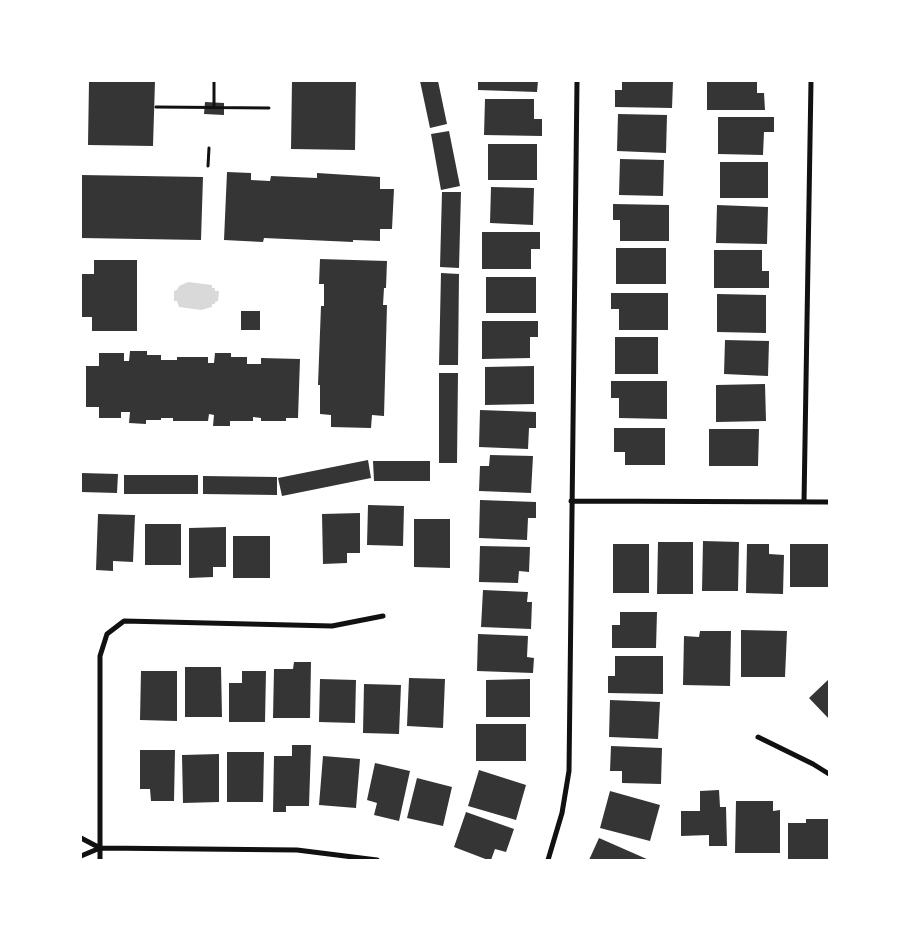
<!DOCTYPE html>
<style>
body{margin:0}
#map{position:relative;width:910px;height:941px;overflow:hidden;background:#fff;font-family:Inter,sans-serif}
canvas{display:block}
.frame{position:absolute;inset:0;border:82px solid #fff;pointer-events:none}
</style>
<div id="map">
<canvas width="910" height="941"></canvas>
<div class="frame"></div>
</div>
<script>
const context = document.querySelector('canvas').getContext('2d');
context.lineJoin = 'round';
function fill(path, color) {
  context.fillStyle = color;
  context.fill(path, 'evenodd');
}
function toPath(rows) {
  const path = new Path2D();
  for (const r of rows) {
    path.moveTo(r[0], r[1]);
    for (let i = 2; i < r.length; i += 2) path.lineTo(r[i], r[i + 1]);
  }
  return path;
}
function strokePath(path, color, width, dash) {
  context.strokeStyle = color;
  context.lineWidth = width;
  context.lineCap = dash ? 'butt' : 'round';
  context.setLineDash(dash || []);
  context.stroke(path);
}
const water = toPath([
 [188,282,212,285,212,288,215,288,215,291,219,291,218,301,215,302,215,304,212,304,212,307,201,310,179,307,177,301,174,301,174,291,177,290,179,286]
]);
const building = toPath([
 [89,81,155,81,153,146,88,145],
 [292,81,356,81,355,150,291,149],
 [420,81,438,81,447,124,430,128],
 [478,81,538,81,537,92,478,90],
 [622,81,673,81,672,108,615,107,615,90,622,90],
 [707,81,757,81,757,93,764,93,765,110,707,110],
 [485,99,534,99,534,119,542,119,542,136,484,135],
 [205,102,224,103,224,115,204,114],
 [618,114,667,115,666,153,617,151],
 [718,117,774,117,774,132,764,132,763,155,718,154],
 [449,131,460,186,441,190,431,134],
 [488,144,537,144,537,180,488,180],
 [620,159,664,160,663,196,619,195],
 [720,162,768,162,768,198,720,198],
 [227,172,251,173,251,180,270,181,271,176,317,178,317,173,380,177,380,189,394,189,392,229,380,229,380,241,353,240,353,242,264,238,263,242,224,240],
 [81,175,203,177,201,240,81,238],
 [491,187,534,188,533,225,490,223],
 [442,192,461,192,459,268,440,267],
 [613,204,669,205,669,241,620,241,620,220,613,220],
 [717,205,768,207,767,244,716,243],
 [482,232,540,232,540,249,531,249,531,269,482,269],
 [616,248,666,248,666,284,616,284],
 [714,250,762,250,762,271,769,271,769,288,714,288],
 [320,259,387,261,386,288,384,288,383,305,387,305,384,416,372,415,371,428,331,427,331,415,320,414,320,385,318,385,321,306,324,306,324,284,319,284],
 [94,260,137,260,137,331,92,331,92,317,81,317,81,274,94,274],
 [441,273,459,274,458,365,439,365],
 [486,277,536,277,536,313,486,313],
 [611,293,668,293,668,330,619,330,619,309,611,309],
 [717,294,766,295,766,333,717,332],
 [241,311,260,311,260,330,241,330],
 [482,321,538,321,538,337,530,337,530,358,482,359],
 [615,337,658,337,658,374,615,374],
 [725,340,769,341,768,376,724,374],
 [130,351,147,351,147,355,161,355,161,360,177,360,177,357,208,357,208,363,214,363,215,353,231,353,231,357,247,357,247,364,261,364,261,358,300,359,298,418,286,418,286,421,261,421,261,418,253,417,253,421,230,421,230,426,213,426,214,415,209,414,208,421,173,421,173,418,161,418,161,420,146,420,146,424,129,423,130,412,121,412,121,418,99,418,99,407,86,407,86,366,99,366,99,353,124,353,124,361,129,361],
 [534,366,534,404,485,405,485,367],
 [439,373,458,373,457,463,439,463],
 [611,381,667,381,667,419,619,418,619,398,611,398],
 [765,384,766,421,716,422,716,385],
 [480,410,536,412,536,428,529,428,528,449,479,447],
 [614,428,665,428,665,465,625,465,625,452,614,452],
 [709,429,759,429,758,466,709,466],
 [490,455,533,456,531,493,479,491,480,466,489,466],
 [368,460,371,478,282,496,278,478],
 [373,461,430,461,430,481,374,481],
 [81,473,118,474,117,493,81,492],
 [124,475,198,475,198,494,124,494],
 [203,476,277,477,277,495,203,494],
 [480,500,536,502,536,518,528,518,527,540,479,538],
 [368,505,404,506,403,546,367,545],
 [360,513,360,553,347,553,347,563,323,564,322,514],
 [98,514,135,515,133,562,113,561,113,571,96,570],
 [414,519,450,519,450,568,414,567],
 [145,524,181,524,181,565,145,565],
 [226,527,226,567,213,567,213,577,189,578,189,528],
 [233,536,270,536,270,578,233,578],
 [703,541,739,542,738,591,702,591],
 [658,542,693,542,693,594,657,594],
 [613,544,649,544,649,593,613,593],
 [747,544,769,544,769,554,784,555,783,594,746,593],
 [790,544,828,544,828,587,790,587],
 [480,546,530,547,529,572,519,571,518,583,479,582],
 [483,590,528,592,527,602,532,602,531,629,481,627],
 [620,612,657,612,656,648,612,648,612,625,620,625],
 [741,630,787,631,785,677,741,677],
 [700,631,731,631,730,686,683,685,684,636,699,637],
 [478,634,528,636,527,657,534,658,533,673,477,671],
 [615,656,663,656,663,694,608,693,608,676,615,676],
 [294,662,311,662,310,718,273,718,274,669,293,669],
 [185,667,221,667,222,717,185,717],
 [141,671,177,671,177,721,140,720],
 [242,671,266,671,265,722,229,722,229,683,242,683],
 [409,678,445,679,443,728,407,726],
 [320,679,356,680,355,723,319,722],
 [530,679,530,717,486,717,486,680],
 [829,679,829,719,809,698],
 [364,684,401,685,399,734,363,733],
 [610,700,660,702,658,739,609,737],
 [476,724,526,724,526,761,476,761],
 [292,745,311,745,309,806,286,806,286,812,273,812,274,756,292,756],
 [611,746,662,748,661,784,622,783,622,771,610,771],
 [140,750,175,750,174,801,151,801,150,789,140,789],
 [227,752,264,752,263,802,227,802],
 [219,754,219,802,183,803,182,755],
 [323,756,360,759,356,808,319,805],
 [375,763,410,771,399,821,374,815,377,803,367,800],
 [479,770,526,785,516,820,468,806],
 [417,778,452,787,443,826,407,818],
 [719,790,720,807,726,807,727,846,709,846,709,835,681,836,681,811,700,811,700,791],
 [610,791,660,805,650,841,600,828],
 [736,801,773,801,773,811,780,810,780,853,735,853],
 [466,812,514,829,506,852,495,849,491,860,488,860,454,847],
 [806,819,829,819,829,860,788,860,788,823,806,823],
 [599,838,649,860,589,860]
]);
const path = toPath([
 [156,107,269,108],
 [214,108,214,81],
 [208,166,209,148]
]);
const minor = toPath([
 [571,501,829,502],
 [804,502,811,81],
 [758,737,813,764,829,774],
 [81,838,100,848],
 [81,856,100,848,297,850,377,860],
 [100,860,100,656,107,634,124,621,332,626,383,616],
 [548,860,562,813,569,771,577,81]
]);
fill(water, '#d9d9d9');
fill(building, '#353535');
strokePath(path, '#111', 3);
strokePath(minor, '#111', 5);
</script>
